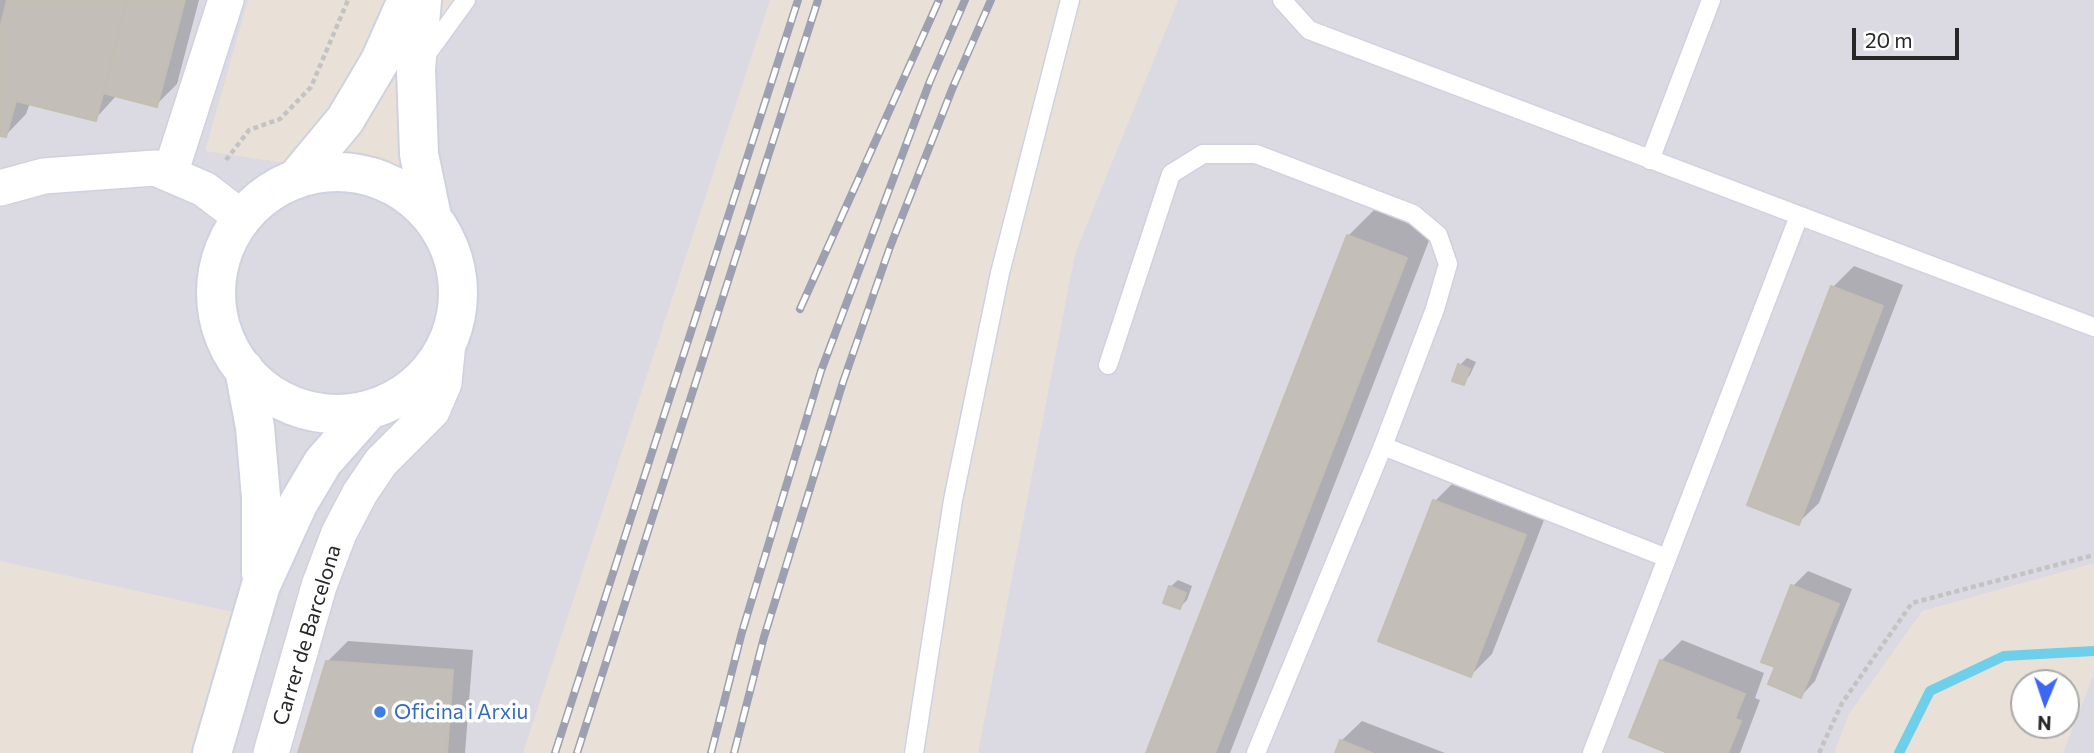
<!DOCTYPE html>
<style>
body{margin:0}
#map{position:relative;width:2094px;height:753px;overflow:hidden;background:#e9e1d8;font-family:Commissioner,sans-serif}
canvas{display:block}
.north{position:absolute;left:2010px;top:669px;width:70px;height:70px;box-sizing:border-box;background:#fff;border:2px solid #a9a9a9;border-radius:50%;rotate:182deg;font-size:19px;font-weight:700;line-height:28px;text-align:center;color:#272727}
.north::after{content:'';display:block;margin:auto;width:24px;height:32px;background:#3c67f3;clip-path:polygon(50% 0,100% 100%,50% 72%,0 100%)}
.scale{position:absolute;left:1852px;top:28px;width:107px;height:32px;box-sizing:border-box;border:4px solid #272727;border-top:0;padding-left:9px;font-size:21px;line-height:24px;white-space:nowrap;color:#272727;-webkit-text-stroke:5px #fff;paint-order:stroke}
</style>
<div id="map">
<canvas width="2094" height="753"></canvas>
<div class="north">N</div>
<div class="scale">20 m</div>
</div>
<script>
const context = document.querySelector('canvas').getContext('2d');
context.lineJoin = 'round';
function fill(path, color) {
  context.fillStyle = color;
  context.fill(path, 'evenodd');
}
function toPath(rows) {
  const path = new Path2D();
  for (const r of rows) {
    if (r.length === 3) {
      path.moveTo(r[0] + r[2], r[1]);
      path.arc(r[0], r[1], r[2], 0, 2 * Math.PI);
      continue;
    }
    path.moveTo(r[0], r[1]);
    for (let i = 2; i < r.length; i += 2) path.lineTo(r[i], r[i + 1]);
  }
  return path;
}
function strokePath(path, color, width, dash) {
  context.strokeStyle = color;
  context.lineWidth = width;
  context.lineCap = dash ? 'butt' : 'round';
  context.setLineDash(dash || []);
  context.stroke(path);
}
function label(font, color, halo, rows, align = 'center') {
  context.font = font + ' Commissioner,sans-serif';
  context.lineWidth = 7;
  context.setLineDash([]);
  context.textBaseline = 'middle';
  context.strokeStyle = halo;
  context.fillStyle = color;
  for (const [text, x, y, turn = 0] of rows) {
    context.save();
    context.translate(x, y);
    context.rotate((+turn || 0) * Math.PI / 180);
    context.textAlign = isNaN(turn) ? turn : align;
    if (halo) context.strokeText(text, 0, 0);
    context.fillText(text, 0, 0);
    context.restore();
  }
}
const industrial = toPath([
 [0,0,248,0,205,151,405,181,456,0,770,0,523,753,208,753,252,616,0,561],
 [1178,0,2094,0,2094,563,1922,611,1849,714,1834,753,978,753,1075,254],
 [2094,673,2094,753,2063,753]
]);
const shadow = toPath([
 [0,0,199,0,177,84,156,105,117,95,95,119,30,103,26,114,6,135,0,134],
 [1374,210,1432,233,1230,753,1148,753,1348,236],
 [1854,266,1903,285,1819,503,1798,523,1749,504,1833,287],
 [1467,358,1476,362,1470,375,1463,383,1460,365],
 [1456,480,1546,515,1492,654,1471,675,1435,501],
 [1808,571,1852,589,1815,681,1801,696,1777,666,1793,586],
 [1178,580,1192,586,1187,600,1180,607,1170,587],
 [1682,640,1764,673,1755,698,1760,700,1740,753,1673,753,1661,661],
 [348,641,473,650,465,753,300,753,327,662],
 [1362,721,1445,753,1337,753,1341,741]
]);
const stream = toPath([
 [1899,753,1930,691,2004,656,2094,651]
]);
const building = toPath([
 [7,0,127,0,96,121,16,101,6,137,0,136,0,28,7,0],
 [127,0,185,0,157,107,103,93,127,0],
 [1347,235,1407,258,1215,753,1146,753,1347,235],
 [1831,286,1883,306,1799,525,1747,505,1831,286],
 [1458,364,1470,369,1464,385,1452,381,1458,364],
 [1433,500,1526,535,1471,677,1378,641,1433,500],
 [1791,585,1839,604,1801,698,1768,684,1775,667,1761,662,1791,585],
 [1169,586,1186,593,1180,609,1163,603,1169,586],
 [1660,660,1745,694,1735,719,1741,721,1728,753,1668,753,1629,737,1660,660],
 [326,661,453,670,447,753,298,753,326,661],
 [1340,740,1372,753,1335,753,1340,740]
]);
const path = toPath([
 [226,160,249,130,280,119,311,87,348,0],
 [1819,753,1842,703,1912,603,2094,555]
]);
const service = toPath([
 [1282,0,1309,30,2094,327],
 [424,58,466,0],
 [1650,160,1711,0],
 [1108,365,1171,174,1203,154,1256,154,1413,214,1438,235,1448,264,1435,309,1383,446,1256,753],
 [1383,446,1667,558],
 [914,753,953,500,1000,273,1070,0],
 [1592,753,1799,216]
]);
const minor = toPath([
 [170,174,226,0],
 [0,188,44,176,155,168,204,189,242,218],
 [271,753,319,586,339,533,360,493,381,462,432,411,444,383,448,342]
]);
const secondary = toPath([
 [422,0,416,69,419,154,432,217],
 [337,293,121],
 [296,179,345,120,380,61,407,0],
 [244,369,255,427,261,497,261,573],
 [212,753,261,585,298,504,323,462,370,409]
]);
const rail = toPath([
 [800,309,939,0],
 [555,753,798,0],
 [577,753,818,0],
 [711,753,742,632,821,371,930,81,965,0],
 [734,753,764,637,843,382,890,247,953,87,991,0]
]);
const markers = [
 [380,712,7,"#3f7fe0"]
];
const streetNames = [
 ["Carrer de Barcelona",307,635,-73]
];
const shopNames = [
 ["Oficina i Arxiu",394,712]
];
fill(industrial, '#dbd9e1');
fill(shadow, '#0003');
strokePath(stream, '#6dcfe9', 10);
fill(building, '#c4beb8');
strokePath(building, '#c4bdb2', 2);
strokePath(service, '#ced2e0', 21);
strokePath(minor, '#ced2e0', 38);
strokePath(secondary, '#ced2e0', 42);
strokePath(path, '#c3c3c3', 4.5, [5, 3.5]);
strokePath(service, '#fff', 18);
strokePath(minor, '#fff', 35);
strokePath(secondary, '#fff', 38);
strokePath(rail, '#9ca0b1', 8);
strokePath(rail, '#fff', 5, [16]);
for (const [x, y, r, color] of markers) {
  const dot = new Path2D();
  dot.arc(x, y, r, 0, 2 * Math.PI);
  context.fillStyle = color;
  context.fill(dot);
  strokePath(dot, '#fff', 2.5);
}
label('21px', '#272727', '#fff', streetNames);
label('21px', '#366cbe', '#fff', shopNames, 'left');
</script>
